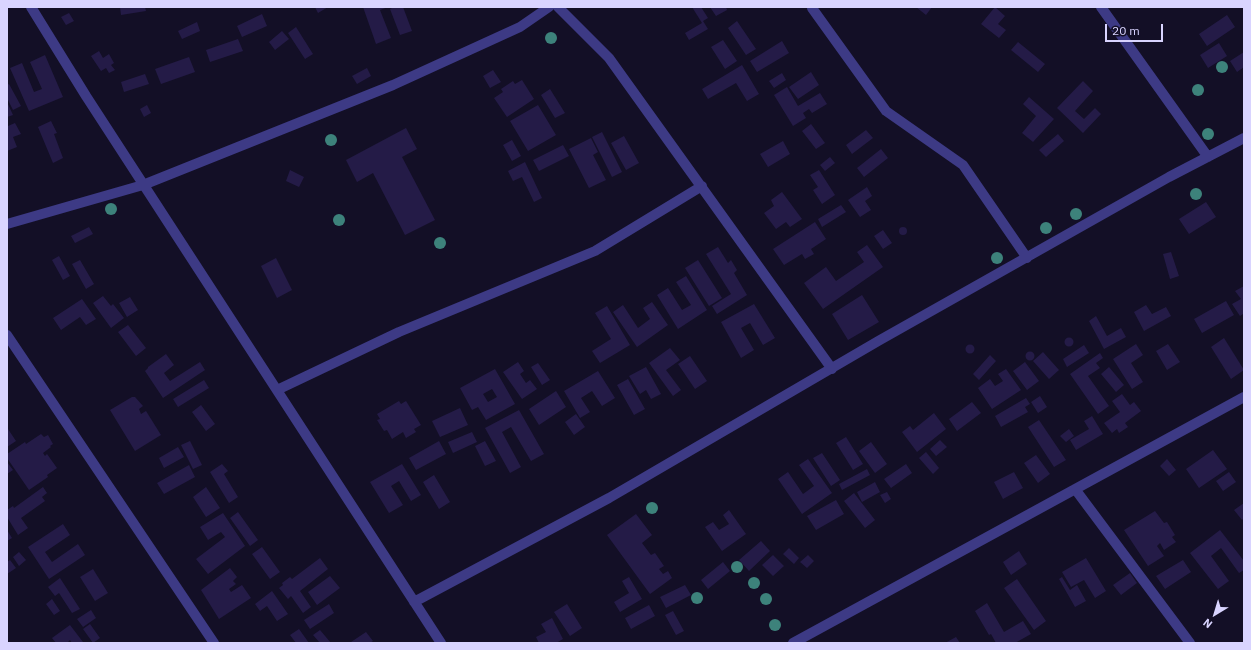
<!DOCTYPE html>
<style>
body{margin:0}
#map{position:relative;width:1251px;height:650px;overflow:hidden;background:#130f26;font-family:"IBM Plex Sans",sans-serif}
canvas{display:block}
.frame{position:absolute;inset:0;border:8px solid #d9d4ff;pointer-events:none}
.north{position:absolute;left:1195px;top:594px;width:40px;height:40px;-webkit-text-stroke:3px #130f26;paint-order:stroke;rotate:218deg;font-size:11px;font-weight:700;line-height:16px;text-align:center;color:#d9d4ff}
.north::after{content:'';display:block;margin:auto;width:14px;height:18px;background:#d9d4ff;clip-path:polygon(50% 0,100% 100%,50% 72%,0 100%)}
.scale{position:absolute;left:1105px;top:24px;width:58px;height:18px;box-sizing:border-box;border:2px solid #d9d4ff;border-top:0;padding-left:5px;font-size:12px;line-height:14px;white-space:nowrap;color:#d9d4ff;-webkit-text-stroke:3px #130f26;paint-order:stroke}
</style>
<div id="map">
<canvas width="1251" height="650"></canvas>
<div class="frame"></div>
<div class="north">N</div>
<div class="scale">20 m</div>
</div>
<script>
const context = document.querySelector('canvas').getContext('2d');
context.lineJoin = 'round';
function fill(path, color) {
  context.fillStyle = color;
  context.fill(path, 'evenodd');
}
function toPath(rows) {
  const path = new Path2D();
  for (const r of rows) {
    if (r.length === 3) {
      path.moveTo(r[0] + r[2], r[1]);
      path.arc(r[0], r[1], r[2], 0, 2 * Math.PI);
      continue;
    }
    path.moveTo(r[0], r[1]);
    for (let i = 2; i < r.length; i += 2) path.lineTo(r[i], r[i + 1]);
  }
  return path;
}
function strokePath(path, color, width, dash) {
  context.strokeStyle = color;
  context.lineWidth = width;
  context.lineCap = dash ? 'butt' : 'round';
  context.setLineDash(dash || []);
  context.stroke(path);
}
const building = toPath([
 [120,7,145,7,146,11,121,15],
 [315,7,328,7,318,13],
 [363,7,388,7,380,10,391,38,376,44],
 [394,7,403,7,412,31,400,35,390,9],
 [692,7,701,7,708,18,703,21,708,29,689,40,685,33,702,23],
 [710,7,726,7,727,10,716,16],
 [916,7,932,7,926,15],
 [995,7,1005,16,998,24,1006,30,999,38,981,24],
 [69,13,74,21,66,25,61,17],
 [262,14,267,26,242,37,237,26],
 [1227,15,1235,27,1207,46,1199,34],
 [737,21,756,49,746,55,728,28],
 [197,22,200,31,182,39,178,31],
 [296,27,313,54,305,59,288,33],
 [282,31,289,39,275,50,269,42],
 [238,39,243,51,210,62,206,50],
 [723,40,737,61,725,69,711,47],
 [782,41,789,53,757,72,750,61],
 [1018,42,1045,64,1038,72,1011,50],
 [1219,43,1227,56,1208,68,1200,55],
 [99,51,103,58,109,54,114,63,111,65,115,70,109,73,106,68,101,71,91,56],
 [1244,52,1244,67,1237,72,1230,61],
 [45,55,63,97,29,111,10,68,22,63,34,92,42,89,30,62],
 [189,57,195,72,161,84,155,69],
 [742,65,759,94,747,101,736,83,708,99,702,89],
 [367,68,371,76,357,84,352,76],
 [493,70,501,82,490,88,483,76],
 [811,72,819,85,798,99,789,87],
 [782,73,786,80,774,88,769,81],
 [145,74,149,84,124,92,121,82],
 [522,80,534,99,507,117,494,98,503,92,501,89,513,81,515,84],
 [1083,81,1093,91,1075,111,1084,119,1095,108,1101,114,1083,133,1057,108],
 [9,84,21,106,13,110,7,98,7,85],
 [787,87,798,106,820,93,827,104,812,113,809,109,803,113,806,118,793,126,774,95],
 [550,89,565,113,555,118,541,95],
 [1029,97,1054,119,1033,142,1022,133,1036,116,1023,104],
 [7,102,13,115,7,117],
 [147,105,151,113,144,117,140,109],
 [538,105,556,135,528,151,510,121],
 [51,121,57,133,54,134,63,158,53,163,38,127],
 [7,123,8,126,15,123,21,134,13,137,17,147,7,151],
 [811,124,825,143,816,149,802,131],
 [406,128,417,149,402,157,435,220,405,235,373,173,357,182,346,160],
 [866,130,873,138,852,154,846,145],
 [602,132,622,172,612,177,592,137],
 [1058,134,1064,141,1046,157,1039,150],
 [624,136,639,163,626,170,611,143],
 [591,138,598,152,593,155,606,180,589,188,569,149],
 [512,140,521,156,512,161,503,145],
 [783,141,790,154,768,167,760,154],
 [563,145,569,156,539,171,533,160],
 [881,149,888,158,864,177,857,168],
 [830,157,835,163,825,171,820,165],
 [525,162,542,198,534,202,522,177,513,181,508,171],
 [290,170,304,177,299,187,286,181],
 [819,170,835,195,822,204,813,190,818,187,810,175],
 [867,187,872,196,865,201,871,210,860,217,848,200],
 [782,192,802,219,790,227,786,222,776,229,764,213,774,206,771,200],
 [1206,202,1216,217,1189,234,1179,219],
 [841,205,846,212,822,227,818,219],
 [815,222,826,239,811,249,814,254,805,259,802,254,784,265,773,249],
 [89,227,93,234,75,243,71,236],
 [903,231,4],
 [883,230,892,243,883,249,874,236],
 [867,245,883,267,823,309,804,283,826,267,836,281,864,262,857,252],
 [718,247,728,263,731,260,737,270,734,273,747,295,717,314,712,306,731,294,706,254],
 [1171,252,1179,276,1170,279,1163,254],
 [59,256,70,276,63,280,52,260],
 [276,258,292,290,277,298,261,266],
 [80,260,94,284,86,289,72,264],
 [698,260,722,298,709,306,685,268],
 [686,276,707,310,678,329,657,295,668,288,682,310,691,305,676,282],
 [1244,286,1244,316,1243,314,1240,316,1232,304,1241,299,1235,291],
 [862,295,879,322,848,340,832,314],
 [103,296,111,306,113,304,124,318,111,328,93,303],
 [130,297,138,310,127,317,119,303],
 [82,299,96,319,86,325,80,317,61,330,53,318],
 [1226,301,1234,315,1202,333,1194,319],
 [652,302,668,325,637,347,613,312,623,305,638,328,650,319,643,308],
 [754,304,775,338,763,345,750,323,741,328,754,350,741,358,721,322],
 [1146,305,1152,314,1166,307,1171,316,1144,331,1134,312],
 [607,306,630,345,600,363,592,351,611,339,595,313],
 [1096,316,1107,336,1121,328,1126,337,1104,349,1089,321],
 [128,325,146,348,136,356,118,332],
 [1069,342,4.5],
 [1224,338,1244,370,1231,379,1211,347],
 [1136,344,1143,355,1131,363,1143,382,1132,389,1113,359],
 [1168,344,1180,362,1167,370,1156,351],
 [970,349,4.5],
 [1084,345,1089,353,1067,367,1063,359],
 [670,348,680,360,666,370,681,390,673,396,649,363],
 [1030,356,4.5],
 [1043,352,1059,370,1049,379,1033,361],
 [1100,353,1103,358,1096,363,1100,368,1088,376,1109,406,1098,414,1070,374],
 [166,354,174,365,164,373,170,381,200,362,205,370,163,398,145,371,148,368,148,367],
 [990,355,996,361,979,380,973,374],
 [690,356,707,381,695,389,678,364],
 [518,362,524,371,520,374,526,383,530,380,537,389,522,399,503,372],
 [1025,362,1039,381,1027,390,1013,371],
 [538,363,550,380,542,385,531,367],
 [646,367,661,394,651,399,646,390,640,394,629,376],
 [1109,367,1124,385,1116,392,1101,374],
 [495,369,515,404,486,420,478,407,472,410,460,388],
 [492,389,497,397,488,402,483,394],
 [1006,369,1021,390,992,409,978,388,990,379,995,386,1003,381,998,374],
 [598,371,615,398,602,406,592,391,581,398,590,412,580,418,564,391],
 [628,379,645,409,634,415,617,385],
 [204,380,209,388,178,407,173,399],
 [556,391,566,407,539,425,529,409],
 [1122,394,1130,405,1134,402,1141,411,1125,423,1128,427,1119,433,1117,429,1112,433,1104,423,1120,412,1112,401],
 [1040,396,1047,407,1038,413,1031,402],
 [132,397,135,397,143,406,139,409,141,414,146,411,161,435,135,451,110,410],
 [1026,398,1030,404,1025,407,1028,412,1001,427,995,416],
 [399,401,401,404,406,401,421,425,414,429,416,432,406,438,403,432,392,439,387,430,384,431,377,420,380,419,377,414],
 [972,402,981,413,957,431,949,419],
 [201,405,215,424,206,431,192,412],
 [460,408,468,425,440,437,432,421],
 [519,410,544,454,531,461,511,427,502,432,521,467,510,473,485,428],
 [934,413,946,429,917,452,902,432,910,426,913,430],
 [576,414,585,427,574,435,565,422],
 [1092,416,1103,434,1076,450,1070,440,1089,429,1084,421],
 [1039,420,1066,460,1054,467,1028,427],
 [7,429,8,429,16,441,7,447],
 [1069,429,1074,436,1066,442,1060,436],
 [472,432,477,442,453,453,448,442],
 [41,434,44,437,48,435,53,444,50,446,51,447,43,453,45,456,47,454,57,468,47,475,48,477,29,490,7,458,7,454,25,442,26,444],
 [846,437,863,464,853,470,836,443],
 [940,440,947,447,936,456,930,449],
 [190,441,202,465,193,469,181,445],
 [439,441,446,454,416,470,409,458],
 [485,441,496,461,485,466,475,446],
 [871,442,887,464,875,473,859,451],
 [178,447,184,457,164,468,159,458],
 [1213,450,1227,469,1199,488,1186,469],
 [926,452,939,468,933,474,919,458],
 [822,453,840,480,831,486,813,458],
 [1036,455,1050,474,1038,483,1024,463],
 [808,459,832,493,802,514,778,479,788,472,803,494,814,486,799,465],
 [1167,459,1176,470,1169,476,1160,466],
 [7,462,13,470,7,474],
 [222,464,228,471,224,474,238,497,229,503,210,472],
 [402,464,421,495,411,501,399,481,391,486,403,505,389,513,370,482],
 [906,464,912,473,891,488,884,479],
 [189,465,195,477,164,494,157,483],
 [867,469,870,475,842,490,839,484],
 [1014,472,1023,488,1003,499,994,482],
 [1229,472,1236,482,1223,491,1216,481],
 [434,475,450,502,439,509,423,482],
 [875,482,880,492,862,502,857,492],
 [43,487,47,493,42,497,45,501,21,518,28,528,18,535,7,517,7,510,13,506,14,508],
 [206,487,220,508,206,517,193,497],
 [887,492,891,499,885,503,880,495],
 [854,493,875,520,865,528,844,501],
 [836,500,844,514,816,530,807,516],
 [1244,503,1244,518,1242,520,1234,510],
 [729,510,746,534,722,551,705,527,713,522,719,530,729,524,723,515],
 [1155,511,1164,523,1167,522,1175,535,1172,537,1176,542,1164,550,1160,543,1157,546,1164,556,1148,566,1124,530],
 [238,512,258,540,250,546,230,518],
 [223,513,245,546,208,574,196,559,225,537,221,532,208,540,200,527],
 [636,514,652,535,642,543,651,555,655,553,664,566,659,569,663,574,668,571,672,578,650,594,607,535],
 [63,524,70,535,45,552,52,562,78,544,85,555,49,579,28,547],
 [7,530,12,538,7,541],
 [1220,530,1244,561,1244,570,1239,573,1221,548,1211,556,1229,581,1218,589,1190,553],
 [761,541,770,551,749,571,739,560],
 [262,547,280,572,270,579,252,554],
 [789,548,799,558,794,564,783,554],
 [1019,551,1027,564,1011,575,1003,562],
 [19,552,26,560,19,566,13,557],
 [773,555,784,566,773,576,762,565],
 [808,555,814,561,807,568,800,562],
 [320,558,328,569,300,591,311,607,303,613,291,596,288,599,279,588,283,585,282,583,290,577,292,579],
 [1086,558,1106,591,1095,598,1084,580,1071,587,1062,572],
 [10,560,16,568,7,574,7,562],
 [1183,560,1191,572,1165,589,1156,576],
 [723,562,730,571,708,589,701,580],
 [230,568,237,577,233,581,236,584,229,589,231,592,242,585,251,598,219,619,201,590],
 [93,569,108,593,95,601,80,577],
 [1130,573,1137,583,1121,595,1113,585],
 [330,576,340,588,317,605,308,592],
 [629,577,642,599,620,612,614,602,629,593,622,581],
 [1062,577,1070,590,1077,585,1086,601,1075,607,1059,579],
 [60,578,80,609,72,613,59,593,55,596,48,587],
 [1017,579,1046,621,1034,630,1004,588],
 [685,585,691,595,666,608,660,597],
 [272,591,288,614,277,621,267,606,260,611,255,604],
 [52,599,60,611,54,615,46,604],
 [987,603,1004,632,1023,621,1031,634,1015,643,996,643,991,634,989,635,975,611],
 [329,604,334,613,310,629,304,620],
 [567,604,582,628,570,636,554,612],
 [649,605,655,616,631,629,625,618],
 [91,610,96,618,83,627,77,619],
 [673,611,684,631,676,635,665,615],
 [552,618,563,639,556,643,539,643,536,637,546,632,541,624],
 [90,624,100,638,93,643,83,629],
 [70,625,83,642,81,643,72,643,70,640,67,643,56,643,52,638],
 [299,629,309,643,296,643,290,635],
 [320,630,331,643,320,643,313,635],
 [366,632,373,641,370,643,352,643,351,642],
 [956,637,960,643,945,643]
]);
const minor = toPath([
 [31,7,86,96,441,643],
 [558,7,609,58,832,369],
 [1101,7,1208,157],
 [812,8,886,111,963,165,1027,258],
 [7,224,143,185,393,85,520,27,549,7],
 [7,335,214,643],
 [277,390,399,332,595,251,702,186],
 [1075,489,1190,643],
 [414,602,609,498,880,340,1169,177,1244,138],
 [793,643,1244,397]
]);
const trees = [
 [551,38],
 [1222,67],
 [1198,90],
 [1208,134],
 [331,140],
 [1196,194],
 [111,209],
 [1076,214],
 [339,220],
 [1046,228],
 [440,243],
 [997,258],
 [652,508],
 [737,567],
 [754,583],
 [697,598],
 [766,599],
 [775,625]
];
fill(building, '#241b47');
strokePath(minor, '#3d3a85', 10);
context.fillStyle = '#3d827b';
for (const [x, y] of trees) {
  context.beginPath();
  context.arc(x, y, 6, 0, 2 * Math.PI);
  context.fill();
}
</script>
